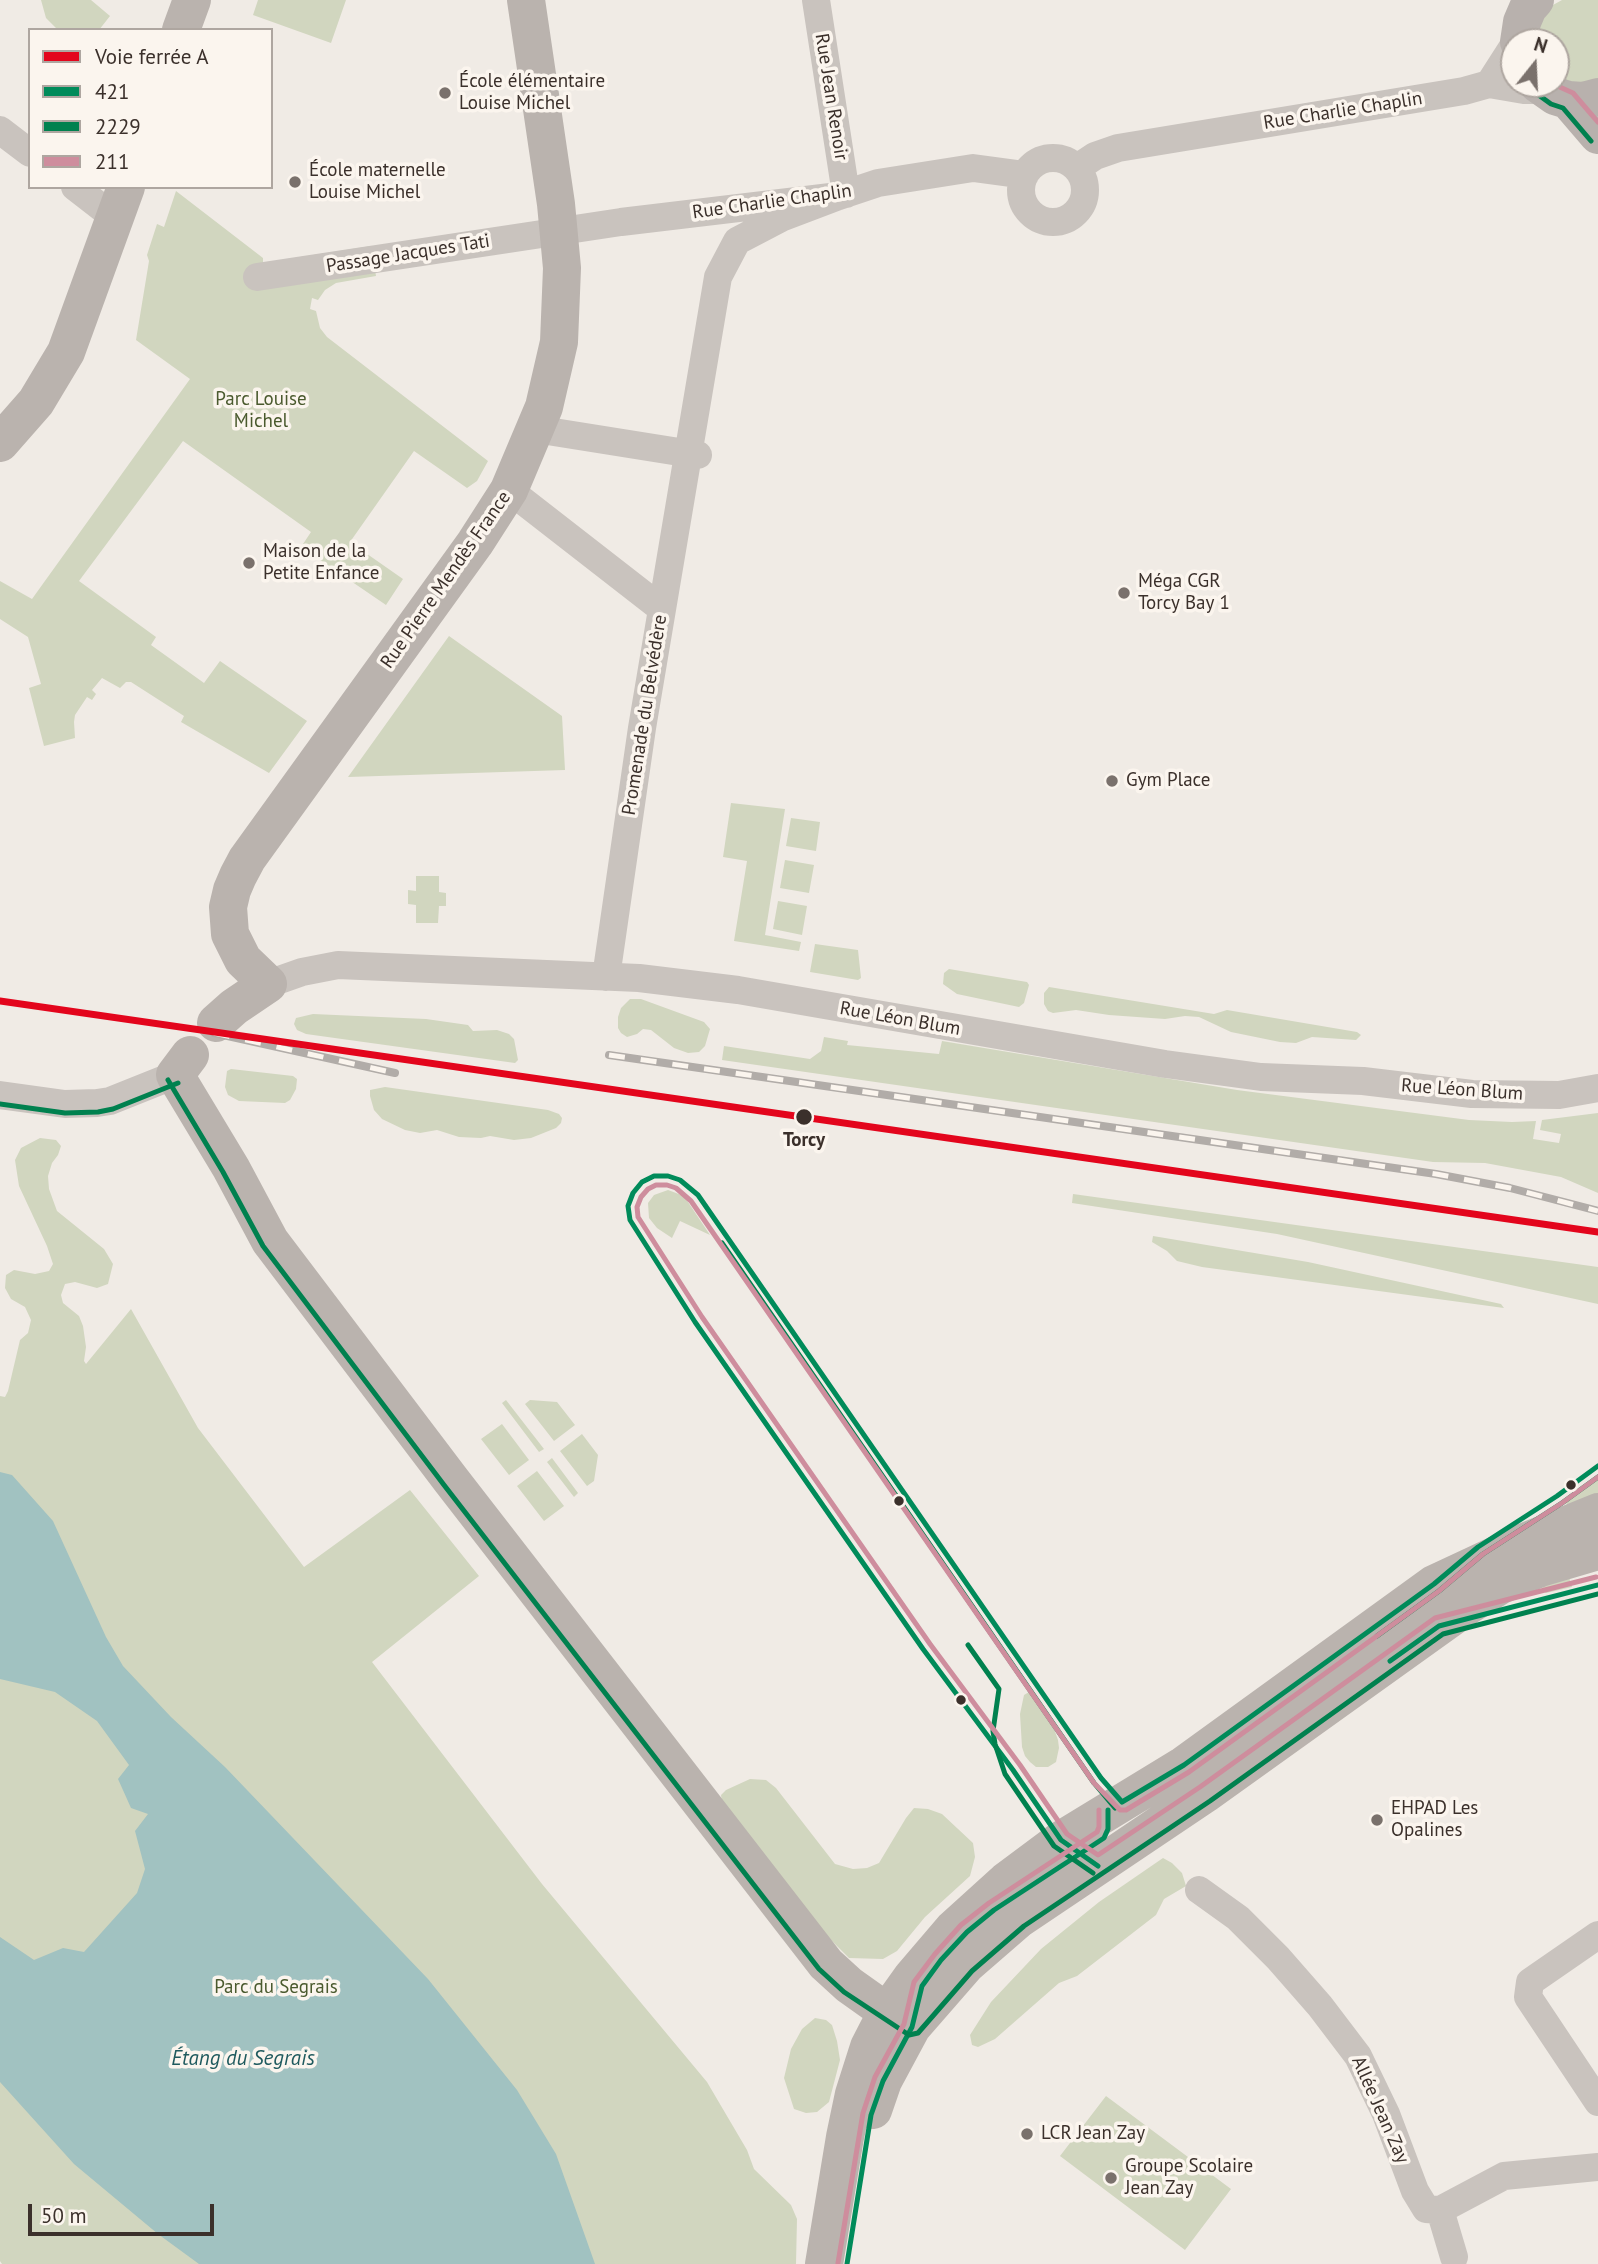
<!DOCTYPE html>
<meta charset="utf-8">
<style>
body{margin:0}
#map{position:relative;width:1598px;height:2264px;overflow:hidden;background:#f0ebe5;font-family:"PT Sans",sans-serif}
canvas{display:block}
.legend{position:absolute;left:28px;top:28px;width:245px;height:161px;box-sizing:border-box;background:#fbf5ee;border:2px solid #aea6a0;margin:0;padding:9px 12px;list-style:none;font-size:21px;color:#3b302b}
.legend li{display:flex;align-items:center;gap:14px;height:35px}
.legend b{width:35px;border:2px solid #aea6a0}
.north{position:absolute;left:1500px;top:28px;width:70px;height:70px;box-sizing:border-box;background:#fbf5ee;border:2px solid #aea6a0;border-radius:50%;rotate:18deg;font-size:19px;font-weight:700;line-height:28px;text-align:center;color:#3b302b}
.north::after{content:'';display:block;margin:auto;width:24px;height:32px;background:#7a716c;clip-path:polygon(50% 0,100% 100%,50% 72%,0 100%)}
.scale{position:absolute;left:28px;top:2204px;width:186px;height:32px;box-sizing:border-box;border:4px solid #3b302b;border-top:0;padding-left:9px;font-size:21px;line-height:24px;white-space:nowrap;color:#3b302b;-webkit-text-stroke:5px #fbf5ee;paint-order:stroke}
</style>
<div id="map">
<canvas width="1598" height="2264"></canvas>
<ul class="legend">
<li><b style="height:9px;background:#e3051c"></b>Voie ferrée A</li>
<li><b style="height:9px;background:#008b5a"></b>421</li>
<li><b style="height:9px;background:#00814f"></b>2229</li>
<li><b style="height:9px;background:#ce8d9d"></b>211</li>
</ul>
<div class="north">N</div>
<div class="scale">50 m</div>
</div>
<script>
const context = document.querySelector('canvas').getContext('2d');
context.lineJoin = 'round';
function fill(path, color) {
  context.fillStyle = color;
  context.fill(path, 'evenodd');
}
function toPath(rows) {
  const path = new Path2D();
  for (const r of rows) {
    if (r.length === 3) {
      path.moveTo(r[0] + r[2], r[1]);
      path.arc(r[0], r[1], r[2], 0, 2 * Math.PI);
      continue;
    }
    path.moveTo(r[0], r[1]);
    for (let i = 2; i < r.length; i += 2) path.lineTo(r[i], r[i + 1]);
  }
  return path;
}
function strokePath(path, color, width, dash) {
  context.strokeStyle = color;
  context.lineWidth = width;
  context.lineCap = dash ? 'butt' : 'round';
  context.setLineDash(dash || []);
  context.stroke(path);
}
function label(font, color, halo, rows, align = 'center') {
  context.font = font + ' "PT Sans",sans-serif';
  context.lineWidth = 7;
  context.setLineDash([]);
  context.textBaseline = 'middle';
  context.strokeStyle = halo;
  context.fillStyle = color;
  for (const [text, x, y, turn = 0] of rows) {
    context.save();
    context.translate(x, y);
    context.rotate((+turn || 0) * Math.PI / 180);
    context.textAlign = isNaN(turn) ? turn : align;
    if (halo) context.strokeText(text, 0, 0);
    context.fillText(text, 0, 0);
    context.restore();
  }
}
const green = toPath([
 [41,0,91,0,110,16,99,30,57,29,46,18],
 [258,0,346,0,331,43,253,15],
 [1562,0,1598,0,1598,82,1588,85,1556,79,1556,42,1535,42,1536,30,1553,5],
 [176,191,263,258,263,263,371,246,376,276,336,283,325,290,318,300,312,298,310,309,316,311,320,328,327,337,488,461,477,481,467,488,414,451,350,542,403,579,386,605,301,547,311,532,183,441,79,581,156,637,151,645,204,683,220,661,307,721,269,773,181,722,184,716,131,682,126,682,120,688,102,678,92,690,96,694,92,700,87,697,75,715,74,722,75,738,44,746,29,688,41,684,28,637,0,619,0,581,32,599,190,379,136,340,149,261,147,255,157,224,164,227],
 [449,636,562,716,565,770,348,777],
 [731,803,785,809,765,935,801,942,799,951,734,941,747,861,723,857],
 [791,818,820,822,816,851,786,846],
 [785,860,814,865,809,893,780,888],
 [416,876,439,876,439,892,446,893,446,906,439,906,438,923,416,923,416,905,408,904,408,890,416,891],
 [778,901,807,906,802,935,773,929],
 [815,944,858,950,861,978,858,980,810,972],
 [949,969,1027,982,1029,985,1024,1003,1019,1007,957,994,943,984,944,973],
 [1049,987,1214,1014,1227,1010,1357,1032,1361,1035,1356,1040,1312,1037,1296,1043,1280,1042,1231,1032,1199,1017,1185,1016,1165,1019,1109,1015,1076,1010,1053,1013,1048,1011,1044,1004,1044,993],
 [630,999,641,999,704,1022,710,1029,705,1046,699,1052,688,1053,674,1048,651,1030,643,1029,637,1034,627,1037,621,1033,618,1028,618,1017,621,1008],
 [313,1014,426,1019,468,1025,473,1031,497,1030,509,1034,514,1039,518,1060,515,1063,306,1034,297,1030,294,1024,296,1018],
 [824,1037,848,1041,847,1045,939,1054,942,1041,1237,1090,1469,1120,1512,1122,1536,1121,1533,1139,1559,1143,1561,1134,1540,1130,1542,1120,1598,1113,1598,1193,1561,1177,1485,1163,1433,1162,722,1060,724,1046,810,1059,821,1051],
 [231,1069,293,1076,297,1079,296,1089,290,1100,285,1103,239,1101,228,1095,225,1087,227,1071],
 [385,1087,548,1110,559,1114,562,1118,561,1123,556,1128,531,1138,514,1140,490,1136,481,1138,459,1137,437,1130,420,1133,405,1130,382,1119,374,1110,370,1096,370,1090],
 [40,1138,56,1140,61,1146,58,1155,52,1163,48,1176,49,1189,57,1211,104,1249,113,1264,108,1284,97,1288,75,1282,65,1284,61,1295,63,1303,79,1316,83,1326,86,1347,84,1361,86,1364,131,1309,198,1428,304,1567,410,1490,479,1576,372,1662,542,1884,707,2082,747,2150,754,2169,791,2205,797,2219,796,2264,2,2264,0,2261,0,1396,5,1397,8,1391,20,1340,28,1333,31,1320,25,1307,11,1299,5,1288,6,1275,14,1270,35,1274,49,1271,53,1264,47,1246,19,1186,15,1160,21,1148],
 [668,1190,684,1196,710,1235,680,1221,672,1238,657,1228,649,1218,648,1203,654,1195],
 [1073,1194,1598,1267,1598,1304,1277,1234,1072,1203],
 [1153,1236,1308,1262,1501,1304,1504,1308,1202,1267,1177,1261,1167,1251,1152,1242],
 [506,1400,544,1449,539,1452,502,1403],
 [530,1400,557,1402,575,1425,554,1441,525,1404],
 [502,1424,529,1460,509,1475,481,1439],
 [582,1434,598,1455,594,1481,587,1486,560,1451],
 [552,1458,578,1493,574,1497,547,1462],
 [537,1471,564,1506,544,1521,517,1486],
 [1598,1477,1598,1503,1570,1516,1565,1499],
 [1568,1574,1572,1587,1546,1593,1542,1591,1543,1586],
 [1029,1692,1053,1726,1058,1740,1059,1748,1056,1762,1048,1767,1036,1767,1030,1762,1025,1756,1022,1747,1020,1714,1024,1695],
 [750,1779,766,1780,776,1788,835,1864,853,1869,867,1868,879,1863,906,1818,914,1808,928,1809,942,1814,973,1843,975,1857,970,1876,925,1917,897,1951,883,1959,849,1958,828,1937,722,1802,721,1795,726,1790],
 [1163,1858,1172,1863,1182,1873,1186,1886,1164,1899,1156,1915,1077,1976,1059,1983,995,2039,978,2047,972,2045,970,2035,991,2002,1041,1949,1099,1902],
 [815,2018,826,2020,832,2025,837,2041,840,2060,829,2102,817,2112,806,2113,794,2109,784,2078,791,2049,802,2029],
 [1106,2096,1231,2189,1185,2250,1060,2156]
]);
const water = toPath([
 [0,1472,12,1475,53,1521,106,1637,123,1666,171,1717,225,1767,428,1979,517,2090,556,2154,595,2264,199,2264,158,2234,74,2164,0,2082,0,1937,34,1960,63,1948,84,1952,137,1893,145,1869,135,1831,148,1814,131,1808,118,1779,129,1765,97,1721,55,1692,0,1679]
]);
const street = toPath([
 [816,0,846,194],
 [1489,84,1514,45],
 [0,130,30,153],
 [1053,190,32],
 [1077,168,1095,156,1118,148,1464,91,1489,84,1524,90,1544,90],
 [75,187,115,218],
 [257,277,621,222,839,196,878,183,973,168,1025,175],
 [535,429,698,455],
 [509,490,662,609],
 [606,977,642,728,718,277,737,241,781,218,839,196],
 [268,984,302,972,338,965,639,978,738,990,1165,1064,1261,1077,1363,1081,1472,1094,1559,1095,1598,1088],
 [0,1095,65,1104,97,1103,110,1101,175,1075],
 [1199,1890,1238,1918,1278,1958,1320,2006,1358,2056,1386,2114,1415,2191,1426,2209,1440,2210,1504,2176,1598,2167],
 [1598,1935,1530,1982,1528,1997,1598,2102],
 [1440,2210,1454,2257]
]);
const secondary = toPath([
 [181,30,192,0],
 [0,443,36,402,66,352,126,187],
 [216,1023,234,1007,268,984,243,960,230,934,228,907,232,890,238,876,247,859,475,543,509,490,544,407,559,342,562,268,556,204,526,0],
 [190,1055,175,1075,231,1168,270,1241,451,1480,826,1964,849,1985,887,2012,912,2027],
 [873,2110,883,2081,912,2027,966,1965,1019,1919,1205,1794,1466,1607,1501,1585,1540,1568,1598,1551],
 [824,2264,845,2137,854,2094,869,2047,887,2012,912,1977,953,1929,1006,1881,1061,1840,1184,1765,1434,1584,1524,1542,1598,1512]
]);
const primary = toPath([
 [1519,42,1522,22,1528,8,1535,0],
 [1538,84,1555,96,1568,100,1583,101,1598,97],
 [1568,100,1598,135]
]);
const rail = toPath([
 [214,1033,395,1073],
 [609,1055,1436,1174,1510,1188,1598,1211]
]);
const bus1 = toPath([
 [1390,1661,1439,1626,1598,1585],
 [1122,1802,1184,1765,1434,1584,1478,1547,1557,1496,1598,1466],
 [1098,1866,1061,1840,1013,1770,923,1649,695,1322,630,1220,628,1206,633,1193,642,1182,654,1176,668,1176,680,1180,698,1195,1101,1778,1122,1802],
 [847,2264,871,2115,883,2081,912,2027,922,1986,941,1960,967,1932,994,1910,1104,1838,1108,1829,1108,1810]
]);
const bus2 = toPath([
 [1533,91,1551,104,1563,108,1591,141],
 [168,1080,223,1172,263,1246,444,1485,819,1969,844,1992,909,2035,918,2033,972,1971,1024,1926,1210,1801,1443,1634,1598,1594],
 [0,1104,65,1113,98,1112,113,1109,178,1083],
 [722,1243,1094,1783,1115,1808],
 [1377,1636,1439,1591,1483,1554,1562,1503,1598,1477],
 [968,1645,999,1689,993,1731,995,1744,1005,1774,1054,1846,1093,1873]
]);
const bus3 = toPath([
 [1553,84,1573,93,1598,122],
 [1596,1577,1435,1618,1200,1787,1098,1855,1067,1834,1020,1765,930,1644,702,1317,638,1217,637,1207,641,1197,648,1189,656,1185,667,1185,676,1188,691,1201,1094,1783,1120,1810,1126,1810,1189,1772,1439,1591,1483,1554,1562,1503,1598,1477],
 [838,2263,863,2113,875,2077,904,2024,914,1982,935,1954,961,1925,989,1903,1097,1832,1099,1827,1099,1810]
]);
const rail1 = toPath([
 [0,1001,1598,1232]
]);
const markers = [
 [445,93,7,"#7a716c"],
 [295,182,7,"#7a716c"],
 [249,563,7,"#7a716c"],
 [1124,593,7,"#7a716c"],
 [1112,781,7,"#7a716c"],
 [804,1117,9,"#3b302b"],
 [1571,1485,6,"#3b302b"],
 [899,1501,6,"#3b302b"],
 [961,1700,6,"#3b302b"],
 [1377,1820,7,"#7a716c"],
 [1027,2134,7,"#7a716c"],
 [1111,2178,7,"#7a716c"]
];
const poiNames = [
 ["École élémentaire",459,82],
 ["Louise Michel",459,104],
 ["École maternelle",309,171],
 ["Louise Michel",309,193],
 ["Maison de la",263,552],
 ["Petite Enfance",263,574],
 ["Méga CGR",1138,582],
 ["Torcy Bay 1",1138,604],
 ["Gym Place",1126,781],
 ["EHPAD Les",1391,1809],
 ["Opalines",1391,1831],
 ["LCR Jean Zay",1041,2134],
 ["Groupe Scolaire",1125,2167],
 ["Jean Zay",1125,2189]
];
const streetNames = [
 ["Rue Jean Renoir",831,97,81],
 ["Rue Charlie Chaplin",1343,111,-9],
 ["Rue Charlie Chaplin",772,202,-8],
 ["Passage Jacques Tati",408,254,-9],
 ["Rue Pierre Mendès France",446,580,-55],
 ["Promenade du Belvédère",645,715,-81],
 ["Rue Léon Blum",900,1019,10],
 ["Rue Léon Blum",1462,1090,4],
 ["Allée Jean Zay",1380,2110,66]
];
const parkNames = [
 ["Parc Louise",261,400],
 ["Michel",261,422],
 ["Parc du Segrais",276,1988]
];
const stopNames = [
 ["Torcy",804,1141]
];
const waterNames = [
 ["Étang du Segrais",243,2059]
];
fill(green, '#d1d6bf');
fill(water, '#a1c2c1');
strokePath(street, '#c9c3be', 28);
strokePath(secondary, '#bab3ae', 38);
strokePath(primary, '#b8b1ad', 38);
strokePath(rail, '#b1aca8', 8);
strokePath(rail, '#fbf5ee', 5, [16]);
strokePath(bus1, '#008b5a', 5);
strokePath(bus2, '#00814f', 5);
strokePath(bus3, '#ce8d9d', 5);
strokePath(rail1, '#e3051c', 7);
for (const [x, y, r, color] of markers) {
  const dot = new Path2D();
  dot.arc(x, y, r, 0, 2 * Math.PI);
  context.fillStyle = color;
  context.fill(dot);
  strokePath(dot, '#fbf5ee', 2.5);
}
label('19px', '#3b302b', '#fbf5ee', poiNames, 'left');
label('19px', '#3b302b', '#fbf5ee', streetNames);
label('19px', '#4a5a2e', '#fbf5ee', parkNames);
label('bold 19px', '#3b302b', '#fbf5ee', stopNames);
label('italic 21px', '#1f5a5e', '#fbf5ee', waterNames);
</script>
